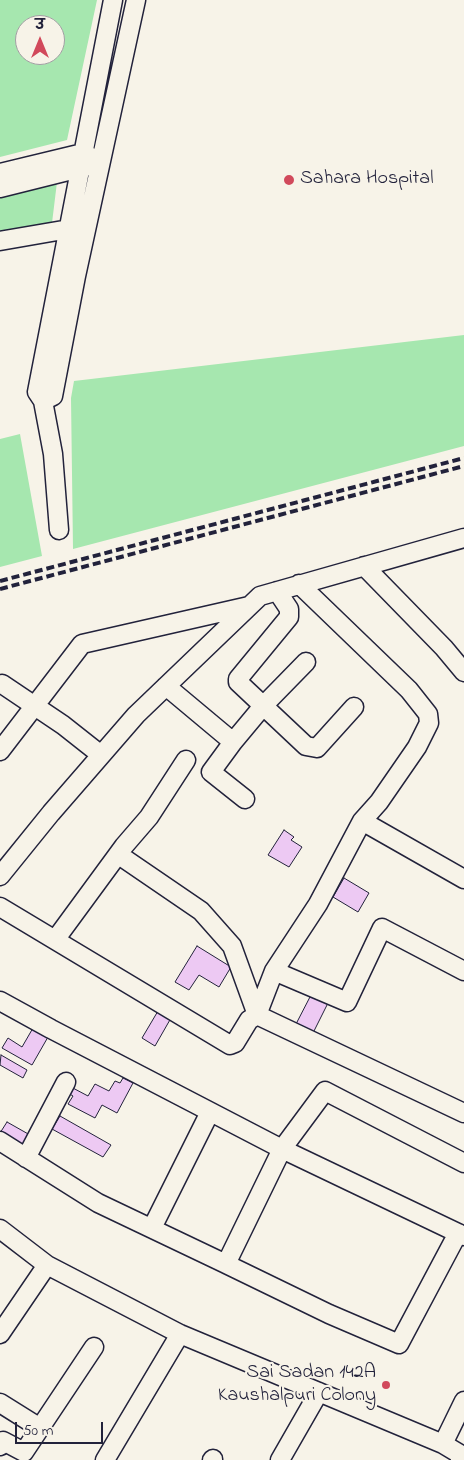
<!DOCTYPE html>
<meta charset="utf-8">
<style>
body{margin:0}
#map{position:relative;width:464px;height:1460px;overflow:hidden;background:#f7f3e8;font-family:"Indie Flower","Playpen Sans Deva",sans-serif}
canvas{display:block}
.north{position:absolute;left:15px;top:15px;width:50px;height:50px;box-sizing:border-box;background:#f7f3e8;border:1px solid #a29fa3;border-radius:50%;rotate:0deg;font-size:14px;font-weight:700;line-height:20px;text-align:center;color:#22223b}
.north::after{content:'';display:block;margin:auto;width:18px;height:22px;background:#d1495b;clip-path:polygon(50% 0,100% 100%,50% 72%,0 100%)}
.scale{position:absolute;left:15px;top:1422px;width:88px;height:22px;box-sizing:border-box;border:2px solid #22223b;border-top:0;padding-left:6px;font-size:15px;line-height:18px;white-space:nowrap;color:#22223b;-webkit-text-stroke:4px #f7f3e8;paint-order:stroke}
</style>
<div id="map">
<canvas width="464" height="1460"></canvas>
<div class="north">उ</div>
<div class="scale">50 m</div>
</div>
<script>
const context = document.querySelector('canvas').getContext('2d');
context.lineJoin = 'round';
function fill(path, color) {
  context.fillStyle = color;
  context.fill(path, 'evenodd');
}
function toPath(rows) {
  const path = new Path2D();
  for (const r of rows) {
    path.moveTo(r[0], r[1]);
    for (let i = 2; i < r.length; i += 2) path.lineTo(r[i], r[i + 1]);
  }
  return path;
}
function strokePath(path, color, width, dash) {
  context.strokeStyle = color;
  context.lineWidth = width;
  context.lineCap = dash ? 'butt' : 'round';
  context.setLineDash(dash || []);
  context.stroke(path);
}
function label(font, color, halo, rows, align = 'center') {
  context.font = font + ' "Indie Flower",sans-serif';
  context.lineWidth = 4.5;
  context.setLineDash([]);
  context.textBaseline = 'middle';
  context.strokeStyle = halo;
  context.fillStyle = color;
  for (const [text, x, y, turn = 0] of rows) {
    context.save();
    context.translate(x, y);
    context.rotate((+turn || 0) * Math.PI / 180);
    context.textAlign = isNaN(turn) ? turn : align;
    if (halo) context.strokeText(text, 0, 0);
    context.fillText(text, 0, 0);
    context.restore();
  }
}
const green = toPath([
 [0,0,97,0,67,140,0,157],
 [25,25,55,25,55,55,25,55],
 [57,182,52,223,0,234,0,195],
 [464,335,464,446,73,549,71,398,74,381],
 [20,434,42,556,0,567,0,439]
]);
const building = toPath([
 [284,830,294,837,291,840,302,847,289,867,268,855,284,830],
 [344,878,369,893,358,912,333,897,344,878],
 [197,946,231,967,219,987,199,975,189,990,175,982,197,946],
 [311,995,328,1003,313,1033,296,1024,311,995],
 [158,1011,171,1018,155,1046,142,1038,158,1011],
 [33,1028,48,1037,32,1065,2,1048,8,1038,22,1047,33,1028],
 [1,1055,27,1070,23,1078,0,1065,1,1055],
 [123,1078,133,1083,117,1113,102,1105,95,1118,68,1104,73,1096,68,1093,71,1087,88,1096,95,1084,109,1091,115,1081,120,1083,123,1078],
 [60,1116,111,1145,103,1157,52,1129,60,1116],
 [7,1122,30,1135,21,1149,0,1133,7,1122]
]);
const minor = toPath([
 [0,173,83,153,91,157],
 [0,188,88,166],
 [0,241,69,229,78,230],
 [43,401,53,396,76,276,136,0],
 [59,530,53,454,43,401,37,392,113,0],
 [364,566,444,648,464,672],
 [277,591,289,609,289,617,238,679,238,682,306,746,317,748,354,707],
 [2,684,63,725,101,755],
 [166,686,233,742],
 [0,751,82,644,249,606],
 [245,799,211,772,233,742,263,706,306,662],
 [362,821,464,879],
 [119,855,201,911,232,946,257,1015,274,971,318,904,362,821,379,802,417,747,429,723,428,714,409,690,299,584],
 [0,876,51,813,136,715,260,596,464,538],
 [0,907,230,1045,235,1043,249,1020,257,1015,464,1113],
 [55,940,124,846,149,817,186,760],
 [274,971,347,1002,382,928,464,971],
 [0,1001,51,1029,282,1149,464,1236],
 [0,1141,98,1203,226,1264,282,1149,325,1091,464,1163],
 [26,1158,66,1082],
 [152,1228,210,1112],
 [0,1229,47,1265],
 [226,1264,329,1314,399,1344,458,1233],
 [0,1334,47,1265,180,1334,443,1444,464,1401],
 [0,1403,40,1428],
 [443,1444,463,1456,460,1460],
 [0,1446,3,1441,24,1452,94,1347],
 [105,1460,180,1334],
 [212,1460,213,1459],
 [280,1460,319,1392]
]);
const rail = toPath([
 [0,581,464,458],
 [0,589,464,466]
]);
const markers = [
 [289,180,6,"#d1495b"],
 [386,1385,5,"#d1495b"]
];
const poiNames = [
 ["Sahara Hospital",300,180],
 ["Sai Sadan 142A",376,1374,"right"],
 ["Kaushalpuri Colony",376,1397,"right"]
];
fill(green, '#a6e7af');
fill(building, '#edc9f3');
strokePath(building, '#22223b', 1);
strokePath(minor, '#22223b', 21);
strokePath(minor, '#f7f3e8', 18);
strokePath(rail, '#22223b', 4, [8, 4]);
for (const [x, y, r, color] of markers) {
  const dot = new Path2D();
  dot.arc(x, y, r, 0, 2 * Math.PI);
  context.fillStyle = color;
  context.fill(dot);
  strokePath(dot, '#f7f3e8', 2);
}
label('20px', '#22223b', '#f7f3e8', poiNames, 'left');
</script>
